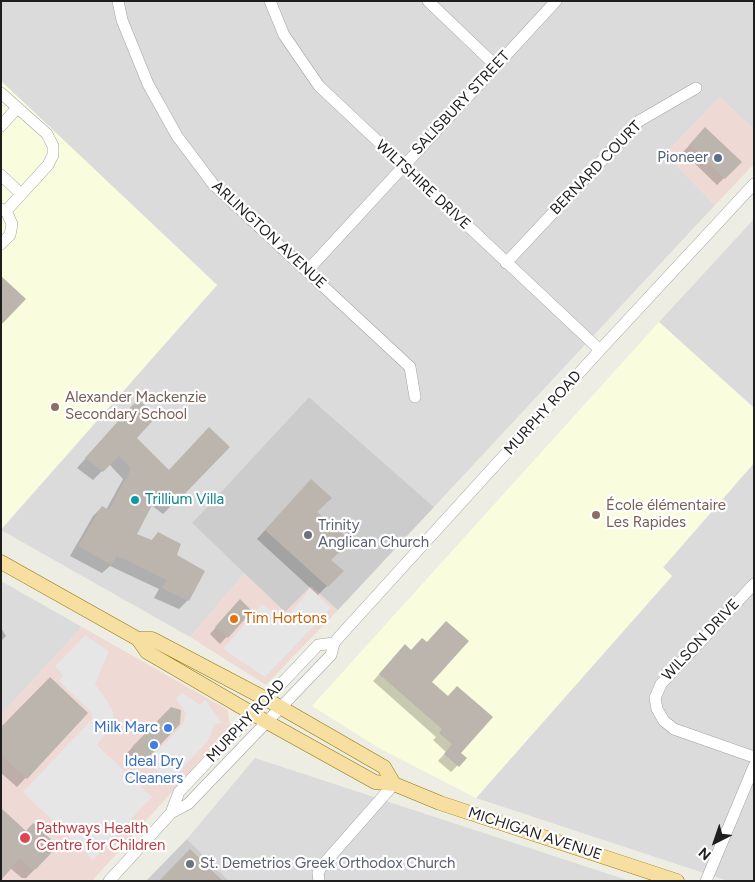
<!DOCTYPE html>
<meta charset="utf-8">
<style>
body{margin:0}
#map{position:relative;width:755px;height:882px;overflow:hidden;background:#eeede4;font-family:Figtree,sans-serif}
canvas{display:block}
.frame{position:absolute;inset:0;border:2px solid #1e1e1e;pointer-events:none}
.north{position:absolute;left:690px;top:817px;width:50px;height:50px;-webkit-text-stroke:4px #fff;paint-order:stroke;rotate:221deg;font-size:14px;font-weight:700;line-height:20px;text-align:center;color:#1e1e1e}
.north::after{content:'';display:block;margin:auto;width:18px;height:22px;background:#1e1e1e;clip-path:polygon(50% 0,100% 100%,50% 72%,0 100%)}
</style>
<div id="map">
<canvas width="755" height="882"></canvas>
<div class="frame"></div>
<div class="north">N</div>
</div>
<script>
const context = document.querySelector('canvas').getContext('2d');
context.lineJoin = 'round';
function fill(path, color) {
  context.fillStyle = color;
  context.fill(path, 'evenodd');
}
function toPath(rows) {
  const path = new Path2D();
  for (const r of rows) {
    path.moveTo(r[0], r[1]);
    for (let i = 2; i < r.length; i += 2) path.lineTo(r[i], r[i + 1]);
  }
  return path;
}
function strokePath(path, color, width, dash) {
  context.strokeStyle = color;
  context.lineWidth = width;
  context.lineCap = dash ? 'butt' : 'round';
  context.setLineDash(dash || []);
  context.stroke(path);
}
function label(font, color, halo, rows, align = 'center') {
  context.font = font + ' Figtree,sans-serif';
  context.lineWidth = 4.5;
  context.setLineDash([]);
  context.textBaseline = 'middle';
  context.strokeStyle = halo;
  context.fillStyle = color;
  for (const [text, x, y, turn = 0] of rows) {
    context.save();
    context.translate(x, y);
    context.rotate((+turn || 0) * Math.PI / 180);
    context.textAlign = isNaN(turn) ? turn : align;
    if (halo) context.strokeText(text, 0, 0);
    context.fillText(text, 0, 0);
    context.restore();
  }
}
const residential = toPath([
 [1,1,754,1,754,130,720,97,665,154,715,205,434,507,309,397,192,523,245,573,190,637,1,530,217,285,1,81],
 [754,219,754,408,659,322],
 [754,463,754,881,728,881,476,798,672,576,663,568],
 [1,581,82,627,1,715],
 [255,758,630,881,229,881,187,839]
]);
const commercial = toPath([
 [720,97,754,130,754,164,715,205,665,154],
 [245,573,285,612,311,585,338,610,266,685,190,637],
 [82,627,228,710,230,727,92,881,1,881,1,715]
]);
const education = toPath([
 [1,81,217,285,1,529],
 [659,322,754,408,754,463,663,567,672,576,476,798,379,748,312,706]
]);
const religious = toPath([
 [309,397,434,507,338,610,311,586,285,612,192,523],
 [187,839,229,881,146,881]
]);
const parking = toPath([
 [310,588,331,608,265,677,223,649,262,604,285,621],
 [85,635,109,651,95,684,106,699,114,714,111,727,97,745,152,797,93,860,23,792,92,719,92,713,59,681,63,675,55,666],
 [182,693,200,705,205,699,222,723,215,724,208,741,170,782,147,762,183,724,186,714,179,703,176,699]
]);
const shadow = toPath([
 [705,129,740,162,717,185,683,152],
 [129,410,135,438,172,505,163,514,151,505,136,535,151,541,158,534,176,555,188,600,179,609,154,598,159,589,110,566,102,573,70,556,93,516,102,507,106,510,123,479,109,464,93,480,77,468],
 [302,490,315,513,329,560,342,571,318,595,257,539],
 [233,608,251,611,220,644,210,634],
 [1,628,6,636,1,641],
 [398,653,430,682,460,753,465,758,451,772,438,761,446,752,433,740,436,737,373,681],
 [171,708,144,760,138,767,126,754],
 [87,713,17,787,1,773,1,728],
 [1,810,36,868,26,878,22,878,10,868]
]);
const building = toPath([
 [705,127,742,162,725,179,689,145],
 [1,276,26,299,1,325],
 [138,399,157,416,137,438,169,470,209,427,230,447,173,506,158,494,137,534,152,540,158,532,181,544,177,555,205,571,189,601,162,588,167,580,117,556,112,565,78,546,102,506,109,510,131,469,119,456,103,472,85,458],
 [311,479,332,498,317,512,351,541,331,560,344,571,328,587,265,530],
 [240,599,252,611,228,638,215,627],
 [446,621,469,641,432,682,448,696,457,686,493,717,461,753,467,758,459,767,444,754,452,744,439,733,442,729,379,674,405,644,411,650,422,638,427,642],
 [50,677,88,713,27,779,1,755,1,727],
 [171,707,181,710,180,724,145,761,132,747],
 [1,808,26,831,33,823,58,846,36,869,31,869,20,859,1,880],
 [190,849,223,881,159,881]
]);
const minor = toPath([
 [118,1,122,20,148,84,177,136,213,184,410,367,415,397],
 [270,1,284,35,319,86,600,350],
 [428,1,496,66],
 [1,93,47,134,53,146,53,155,48,165,6,211],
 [1,126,17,108],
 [1,175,21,194],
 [1,209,6,211,12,224,10,235,1,244],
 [506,263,639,121,696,88],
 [307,271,556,1],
 [754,584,661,684,655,698,657,709,664,721,674,729,754,757],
 [171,813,179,792,318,645,334,643],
 [109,881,171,813,188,804,331,655,334,643,339,637,600,350,754,184],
 [319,881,318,873,322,866,394,784],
 [706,881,754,766]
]);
const major = toPath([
 [1,562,138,639,147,652,267,722,375,782,394,784,440,803,677,881],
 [138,639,152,639,266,699,384,767,394,784]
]);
const markers = [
 [718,158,5,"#5c6f8a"],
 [55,407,5,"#8d6e63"],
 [135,500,5,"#0f9aa8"],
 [596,515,5,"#8d6e63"],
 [308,535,5,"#6b7280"],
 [234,619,5,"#e8710a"],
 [168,728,5,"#3f7fe0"],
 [154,745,5,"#3f7fe0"],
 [25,838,6,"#e0444e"],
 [190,864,5,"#6b7280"]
];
const streetNames = [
 ["SALISBURY STREET",461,103,-47],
 ["BERNARD COURT",596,168,-46],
 ["WILTSHIRE DRIVE",423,185,43],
 ["ARLINGTON AVENUE",269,235,43],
 ["MURPHY ROAD",543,413,-48],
 ["WILSON DRIVE",701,640,-47],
 ["MURPHY ROAD",246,721,-47],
 ["MICHIGAN AVENUE",535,834,18]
];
const serviceNames = [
 ["Pioneer",708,158]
];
const educationNames = [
 ["Alexander Mackenzie",65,398],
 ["Secondary School",65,415],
 ["École élémentaire",606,506],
 ["Les Rapides",606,523]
];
const cultureNames = [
 ["Trillium Villa",145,500]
];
const worshipNames = [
 ["Trinity",318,526],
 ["Anglican Church",318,543],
 ["St. Demetrios Greek Orthodox Church",200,864]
];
const foodNames = [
 ["Tim Hortons",244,619]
];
const shopNames = [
 ["Milk Marc",158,728],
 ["Ideal Dry",154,762,"center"],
 ["Cleaners",154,779,"center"]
];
const healthNames = [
 ["Pathways Health",36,829],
 ["Centre for Children",36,846]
];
fill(residential, '#dcdbdb');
fill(commercial, '#eed9d4');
fill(education, '#f9fdde');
fill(religious, '#ccc');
fill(parking, '#e6e6e6');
fill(shadow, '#0003');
fill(building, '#bbb5ae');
strokePath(minor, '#a2a2a2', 12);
strokePath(major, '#907708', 15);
strokePath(minor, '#fff', 11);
strokePath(major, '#f7dea1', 14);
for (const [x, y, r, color] of markers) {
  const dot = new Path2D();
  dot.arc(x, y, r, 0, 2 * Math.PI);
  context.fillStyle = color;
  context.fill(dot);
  strokePath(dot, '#fff', 2);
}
label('15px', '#1e1e1e', '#fff', streetNames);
label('15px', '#4e5e75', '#fff', serviceNames, 'right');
label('15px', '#785e54', '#fff', educationNames, 'left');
label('15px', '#0d838f', '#fff', cultureNames, 'left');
label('15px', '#5b616d', '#fff', worshipNames, 'left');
label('15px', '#c56008', '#fff', foodNames, 'left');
label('15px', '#366cbe', '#fff', shopNames, 'right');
label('15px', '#be3a42', '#fff', healthNames, 'left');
</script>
